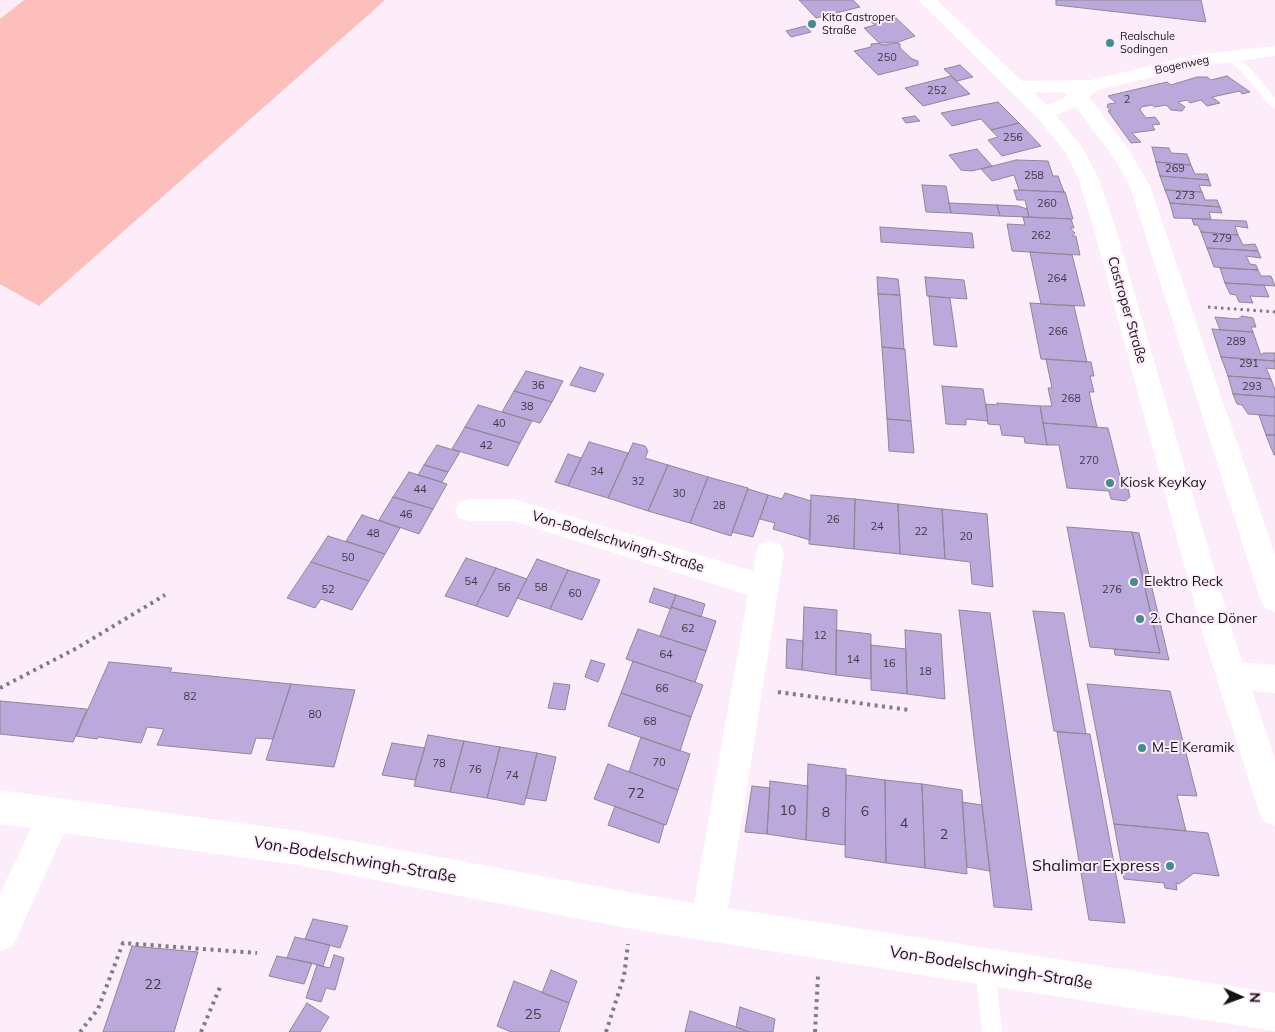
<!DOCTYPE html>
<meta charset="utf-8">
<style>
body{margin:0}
#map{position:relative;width:1275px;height:1032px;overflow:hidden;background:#fdedfb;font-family:Mulish,sans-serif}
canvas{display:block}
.north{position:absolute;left:1215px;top:972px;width:50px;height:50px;-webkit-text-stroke:4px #fdedfb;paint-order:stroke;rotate:92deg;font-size:14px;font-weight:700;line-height:20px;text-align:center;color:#171217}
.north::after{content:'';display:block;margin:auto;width:18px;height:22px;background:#171217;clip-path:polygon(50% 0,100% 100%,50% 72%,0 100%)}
</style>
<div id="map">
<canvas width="1275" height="1032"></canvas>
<div class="north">N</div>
</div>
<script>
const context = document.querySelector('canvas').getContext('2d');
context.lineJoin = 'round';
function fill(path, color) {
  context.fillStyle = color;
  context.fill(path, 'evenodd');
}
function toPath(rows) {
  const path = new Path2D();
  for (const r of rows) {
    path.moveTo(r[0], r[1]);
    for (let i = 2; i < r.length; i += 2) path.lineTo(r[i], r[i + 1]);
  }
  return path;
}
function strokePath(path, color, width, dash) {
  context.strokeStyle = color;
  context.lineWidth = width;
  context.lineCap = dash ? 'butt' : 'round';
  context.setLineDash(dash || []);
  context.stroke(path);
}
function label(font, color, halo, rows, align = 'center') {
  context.font = font + ' Mulish,sans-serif';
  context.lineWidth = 4;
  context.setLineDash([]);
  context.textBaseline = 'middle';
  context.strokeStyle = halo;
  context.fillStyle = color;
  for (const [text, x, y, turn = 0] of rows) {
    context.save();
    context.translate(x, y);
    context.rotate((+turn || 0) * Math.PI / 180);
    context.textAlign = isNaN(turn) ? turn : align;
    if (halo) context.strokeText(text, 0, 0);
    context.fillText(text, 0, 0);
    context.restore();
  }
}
const green = toPath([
 [24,0,385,0,39,306,0,284,0,19]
]);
const building = toPath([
 [799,0,853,0,860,7,816,18,799,0],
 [1056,0,1201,0,1206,22,1056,5,1056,0],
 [894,16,915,36,896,43,881,45,864,28,875,25,871,22,894,16],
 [805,26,811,32,791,37,786,31,805,26],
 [893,42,900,44,900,48,912,59,918,61,918,65,878,75,854,51,871,47,871,44,893,42],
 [960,65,973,77,957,81,944,69,960,65],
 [951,76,970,94,923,106,905,88,951,76],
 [1227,76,1250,92,1242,94,1240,91,1212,97,1220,103,1207,106,1201,100,1190,103,1187,100,1178,102,1185,107,1182,111,1171,110,1166,105,1155,107,1152,105,1141,107,1140,110,1146,118,1155,117,1160,124,1152,125,1155,130,1132,133,1141,142,1131,143,1108,111,1111,110,1107,107,1108,104,1116,103,1108,96,1167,82,1171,85,1197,77,1207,77,1211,80,1227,76],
 [998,102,1019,123,991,130,981,119,952,126,941,113,998,102],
 [915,116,920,121,906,123,902,118,915,116],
 [1019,123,1041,146,1002,156,988,140,998,137,991,130,1019,123],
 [1152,147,1169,148,1171,153,1187,154,1191,165,1156,162,1152,147],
 [977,149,992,166,972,171,961,170,949,155,977,149],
 [1016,160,1048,161,1053,176,1058,176,1064,192,1019,190,1014,175,992,181,981,169,1016,160],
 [1156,162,1191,165,1195,174,1207,174,1209,180,1160,176,1156,162],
 [1160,176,1209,180,1211,186,1199,185,1202,192,1165,190,1160,176],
 [922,185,946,186,951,213,926,212,922,185],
 [1014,190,1065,192,1073,219,1029,217,1025,200,1017,200,1014,190],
 [1165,190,1202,192,1205,200,1217,200,1220,207,1170,203,1165,190],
 [949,203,997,205,1000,216,951,213,949,203],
 [1170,203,1220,207,1222,213,1209,212,1211,219,1174,218,1170,203],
 [997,205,1018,206,1027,209,1029,217,1000,216,997,205],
 [1023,217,1071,219,1074,228,1070,228,1075,233,1072,236,1076,236,1080,255,1012,251,1007,224,1025,225,1023,217],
 [1192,219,1246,221,1248,228,1235,226,1238,235,1201,232,1198,225,1194,225,1192,219],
 [880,227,972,233,974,248,881,242,880,227],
 [1201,232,1238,235,1243,245,1255,244,1258,251,1207,248,1201,232],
 [1207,248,1258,251,1261,258,1246,256,1250,264,1256,265,1258,270,1214,267,1207,248],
 [1030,252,1072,255,1085,306,1041,304,1030,252],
 [1220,268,1258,270,1261,276,1271,276,1275,286,1225,283,1220,268],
 [877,277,898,279,900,295,878,294,877,277],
 [925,277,964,280,967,299,927,296,925,277],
 [1225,283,1264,285,1269,297,1250,296,1253,303,1239,302,1236,295,1230,294,1225,283],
 [878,294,900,295,904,349,882,347,878,294],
 [929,296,950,298,957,347,934,345,929,296],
 [1030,303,1074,306,1087,362,1041,359,1030,303],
 [1242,316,1253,318,1256,327,1251,327,1253,332,1220,330,1215,317,1238,319,1242,316],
 [1212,329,1253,332,1261,355,1263,353,1275,353,1275,361,1221,357,1212,329],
 [882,347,905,349,911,421,887,419,882,347],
 [1221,357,1275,361,1275,369,1266,368,1271,379,1228,376,1221,357],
 [1046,359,1091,362,1094,376,1090,376,1094,392,1089,392,1097,427,1043,423,1040,406,1052,406,1048,388,1052,388,1046,359],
 [580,367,604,374,595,392,570,385,580,367],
 [526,371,563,381,552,402,514,391,526,371],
 [1228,376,1271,379,1275,390,1275,397,1233,394,1228,376],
 [942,386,983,389,988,421,966,419,966,425,946,424,942,386],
 [514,391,552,402,540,423,502,412,514,391],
 [1233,394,1275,397,1275,416,1248,414,1242,405,1237,404,1233,394],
 [997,403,1040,406,1047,445,1025,443,1024,437,1002,435,1000,425,988,424,986,404,998,405,997,403],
 [478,405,532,421,520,443,465,427,478,405],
 [1259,415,1275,416,1275,435,1266,435,1259,415],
 [887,419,911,421,914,453,889,451,887,419],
 [1043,423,1108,428,1120,476,1126,480,1130,497,1125,501,1111,499,1109,491,1067,488,1059,445,1047,445,1043,423],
 [465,427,520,443,508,466,452,449,465,427],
 [1266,435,1275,435,1275,455,1274,455,1266,435],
 [589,442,628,453,608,498,568,486,589,442],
 [633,443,645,446,648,451,645,458,668,465,648,511,608,498,633,443],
 [437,445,460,452,448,472,424,465,437,445],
 [568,454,581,458,568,486,555,482,568,454],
 [424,465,448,472,442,482,418,475,424,465],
 [668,465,708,477,690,523,648,511,668,465],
 [409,472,447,484,433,509,393,497,409,472],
 [708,477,748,488,731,536,690,523,708,477],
 [748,489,768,495,753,537,732,532,748,489],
 [785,493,811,501,810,540,773,529,775,523,760,519,768,495,782,499,785,493],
 [811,495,855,499,854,549,809,544,811,495],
 [393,497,433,509,419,534,379,520,393,497],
 [855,499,898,504,900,554,854,549,855,499],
 [898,504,942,509,945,559,900,554,898,504],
 [942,509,987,514,993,587,972,584,970,562,945,559,942,509],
 [362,515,400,528,385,554,346,541,362,515],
 [1067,527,1132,532,1160,653,1090,647,1067,527],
 [1132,532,1139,533,1169,660,1115,655,1114,649,1160,653,1132,532],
 [328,536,385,554,369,581,311,562,328,536],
 [466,558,496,568,476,606,445,596,466,558],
 [537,559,568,570,550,609,517,598,537,559],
 [311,562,369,581,352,610,321,599,315,608,287,598,311,562],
 [496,568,527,579,508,617,476,606,496,568],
 [568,570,600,580,582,620,550,609,568,570],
 [654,588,676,595,671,609,649,602,654,588],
 [676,595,705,604,701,617,671,607,676,595],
 [671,607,716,621,706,651,660,636,671,607],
 [804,607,837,610,836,675,802,670,804,607],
 [959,610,990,613,1032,910,994,907,959,610],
 [1033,611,1064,613,1086,734,1054,731,1033,611],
 [638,629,706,651,695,682,626,659,638,629],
 [836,630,871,634,871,679,836,675,836,630],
 [905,630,941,634,945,699,907,694,905,630],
 [787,639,803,641,802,670,786,668,787,639],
 [871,645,906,649,907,694,871,690,871,645],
 [591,660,605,664,598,682,585,677,591,660],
 [633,661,703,685,691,717,621,693,633,661],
 [109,662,172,668,170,672,291,684,273,739,256,738,251,754,157,745,164,729,147,727,141,743,98,737,97,739,76,736,109,662],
 [554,683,570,685,565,710,548,708,554,683],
 [291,684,355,690,334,767,266,760,291,684],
 [1087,684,1170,691,1197,796,1177,795,1186,831,1114,824,1087,684],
 [621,693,691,717,680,751,608,726,621,693],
 [0,701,87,709,73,742,0,734,0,701],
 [1057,732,1090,734,1125,923,1089,920,1057,732],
 [428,735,464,741,450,792,414,786,428,735],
 [641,737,690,754,678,790,629,772,641,737],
 [464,741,500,747,487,798,450,792,464,741],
 [392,743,425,748,415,780,382,775,392,743],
 [500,747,537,753,524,805,487,798,500,747],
 [537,753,556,757,546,801,526,798,537,753],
 [608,764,678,790,666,825,594,799,608,764],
 [808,764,846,769,845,845,806,840,808,764],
 [846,775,885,780,886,863,845,857,846,775],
 [885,780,922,784,925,868,886,863,885,780],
 [770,781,808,786,806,840,767,834,770,781],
 [922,784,962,790,967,874,925,868,922,784],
 [752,786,770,788,767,834,745,832,752,786],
 [962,802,982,805,990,871,967,867,962,802],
 [615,806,664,825,659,843,608,825,615,806],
 [1114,824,1208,833,1219,876,1194,873,1179,884,1176,883,1177,890,1165,888,1164,883,1124,879,1114,824],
 [313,919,348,926,340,948,305,939,313,919],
 [295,937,330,945,323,966,287,958,295,937],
 [132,946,198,952,174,1032,103,1032,132,946],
 [334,955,344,958,335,990,326,988,321,1002,306,998,317,965,330,968,334,955],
 [277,956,312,963,304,984,269,976,277,956],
 [551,970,577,981,569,1003,542,993,551,970],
 [514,981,569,1003,559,1032,511,1032,497,1026,514,981],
 [307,1003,329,1017,320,1032,289,1032,307,1003],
 [740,1007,775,1019,773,1032,749,1032,736,1027,740,1007],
 [690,1011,736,1027,749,1032,685,1032,690,1011]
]);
const pathFar1 = toPath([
 [1208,307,1275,312],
 [163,596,165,595]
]);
const path = toPath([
 [0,688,77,648,165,595],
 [778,692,909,710],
 [80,1032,98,1009,123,943,257,953],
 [201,1032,221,985],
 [606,1032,624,976,628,944],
 [815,1032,818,976]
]);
const lane = toPath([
 [1230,53,1250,68,1275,98,1275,108,1271,107,1242,72,1226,58,1225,56,1230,53],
 [985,957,992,960,995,967,1002,1032,982,1032,975,967,978,960,985,957]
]);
const street = toPath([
 [1275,46,1275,56,1194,67,1098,90,1089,97,1128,149,1150,186,1275,555,1275,612,1265,608,1260,599,1130,186,1112,155,1076,107,1051,117,1044,119,1037,117,1034,113,1037,109,1062,99,1067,95,1063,92,1017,93,1010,91,1007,87,1010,83,1017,81,1091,80,1194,55,1275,46],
 [469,499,513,499,753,571,756,553,760,544,770,541,780,544,784,553,728,908,1275,993,1275,1031,633,929,298,865,64,833,13,946,0,951,0,894,31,828,0,824,0,790,298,831,633,893,694,903,748,595,513,521,469,521,459,518,455,510,459,502,469,499],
 [1232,661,1275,665,1275,693,1232,689,1221,685,1217,675,1221,665,1232,661]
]);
const secondary = toPath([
 [918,0,937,0,1051,109,1082,147,1098,177,1115,226,1232,631,1275,759,1275,826,1263,821,1258,809,1202,631,1093,226,1078,177,1066,153,1037,117,918,0]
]);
const markers = [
 [812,24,5,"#448c8d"],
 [1110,43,5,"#448c8d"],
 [1110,483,5,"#448c8d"],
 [1134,582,5,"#448c8d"],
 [1140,619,5,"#448c8d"],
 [1142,748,5,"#448c8d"],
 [1170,866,5,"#448c8d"]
];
const farPoinames = [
 ["Kita Castroper",822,18],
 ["Straße",822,31],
 ["Realschule",1120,37],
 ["Sodingen",1120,50]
];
const numberNames = [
 ["250",887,58],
 ["252",937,91],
 ["2",1127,100],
 ["256",1013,138],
 ["269",1175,169],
 ["258",1034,176],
 ["273",1185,196],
 ["260",1047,204],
 ["262",1041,236],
 ["279",1222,239],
 ["264",1057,279],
 ["266",1058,332],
 ["289",1236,342],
 ["291",1249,364],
 ["36",538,386],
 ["293",1252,387],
 ["268",1071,399],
 ["38",527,407],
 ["40",499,424],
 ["42",486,446],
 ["270",1089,461],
 ["34",597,472],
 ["32",638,482],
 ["44",420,490],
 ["30",679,494],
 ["28",719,506],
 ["46",406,515],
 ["26",833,520],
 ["24",877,527],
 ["22",921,532],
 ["48",373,534],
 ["20",966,537],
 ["50",348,558],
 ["54",471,582],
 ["56",504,588],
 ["58",541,588],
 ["52",328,590],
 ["276",1112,590],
 ["60",575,594],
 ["62",688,629],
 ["12",820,636],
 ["64",666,655],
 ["14",853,660],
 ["16",889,664],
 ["18",925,672],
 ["66",662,689],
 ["82",190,697],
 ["80",315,715],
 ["68",650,722],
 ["70",659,763],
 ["78",439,764],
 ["76",475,770],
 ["74",512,776]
];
const farStreetnames = [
 ["Bogenweg",1182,65,-12]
];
const streetNames = [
 ["Castroper Straße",1127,310,74],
 ["Von-Bodelschwingh-Straße",618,542,17]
];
const poiNames = [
 ["Kiosk KeyKay",1120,483],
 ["Elektro Reck",1144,582],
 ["2. Chance Döner",1150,619],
 ["M-E Keramik",1152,748]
];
const nearNumbernames = [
 ["72",636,794],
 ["10",788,811],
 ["6",865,812],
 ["8",826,813],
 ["4",904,824],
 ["2",944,835],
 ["22",153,985],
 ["25",533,1015]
];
const nearStreetnames = [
 ["Von-Bodelschwingh-Straße",355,860,10],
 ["Von-Bodelschwingh-Straße",991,968,9]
];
const nearPoinames = [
 ["Shalimar Express",1160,866]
];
fill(green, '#fdbfbb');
fill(building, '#bca9db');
strokePath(building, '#8d8798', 1);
strokePath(pathFar1, '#857a84', 3, [2.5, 4]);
strokePath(path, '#857a84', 4, [3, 4.5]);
fill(lane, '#fff');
fill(street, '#fff');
fill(secondary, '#fff');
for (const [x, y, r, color] of markers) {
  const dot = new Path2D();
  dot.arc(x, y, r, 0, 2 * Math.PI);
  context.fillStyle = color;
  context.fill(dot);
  strokePath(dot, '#fdedfb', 2);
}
label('11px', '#171217', '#fdedfb', farPoinames, 'left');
label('11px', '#403848', null, numberNames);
label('11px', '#171217', '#fdedfb', farStreetnames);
label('14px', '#171217', '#fdedfb', streetNames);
label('14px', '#171217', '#fdedfb', poiNames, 'left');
label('14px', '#403848', null, nearNumbernames);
label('16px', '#171217', '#fdedfb', nearStreetnames);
label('16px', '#171217', '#fdedfb', nearPoinames, 'right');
</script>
